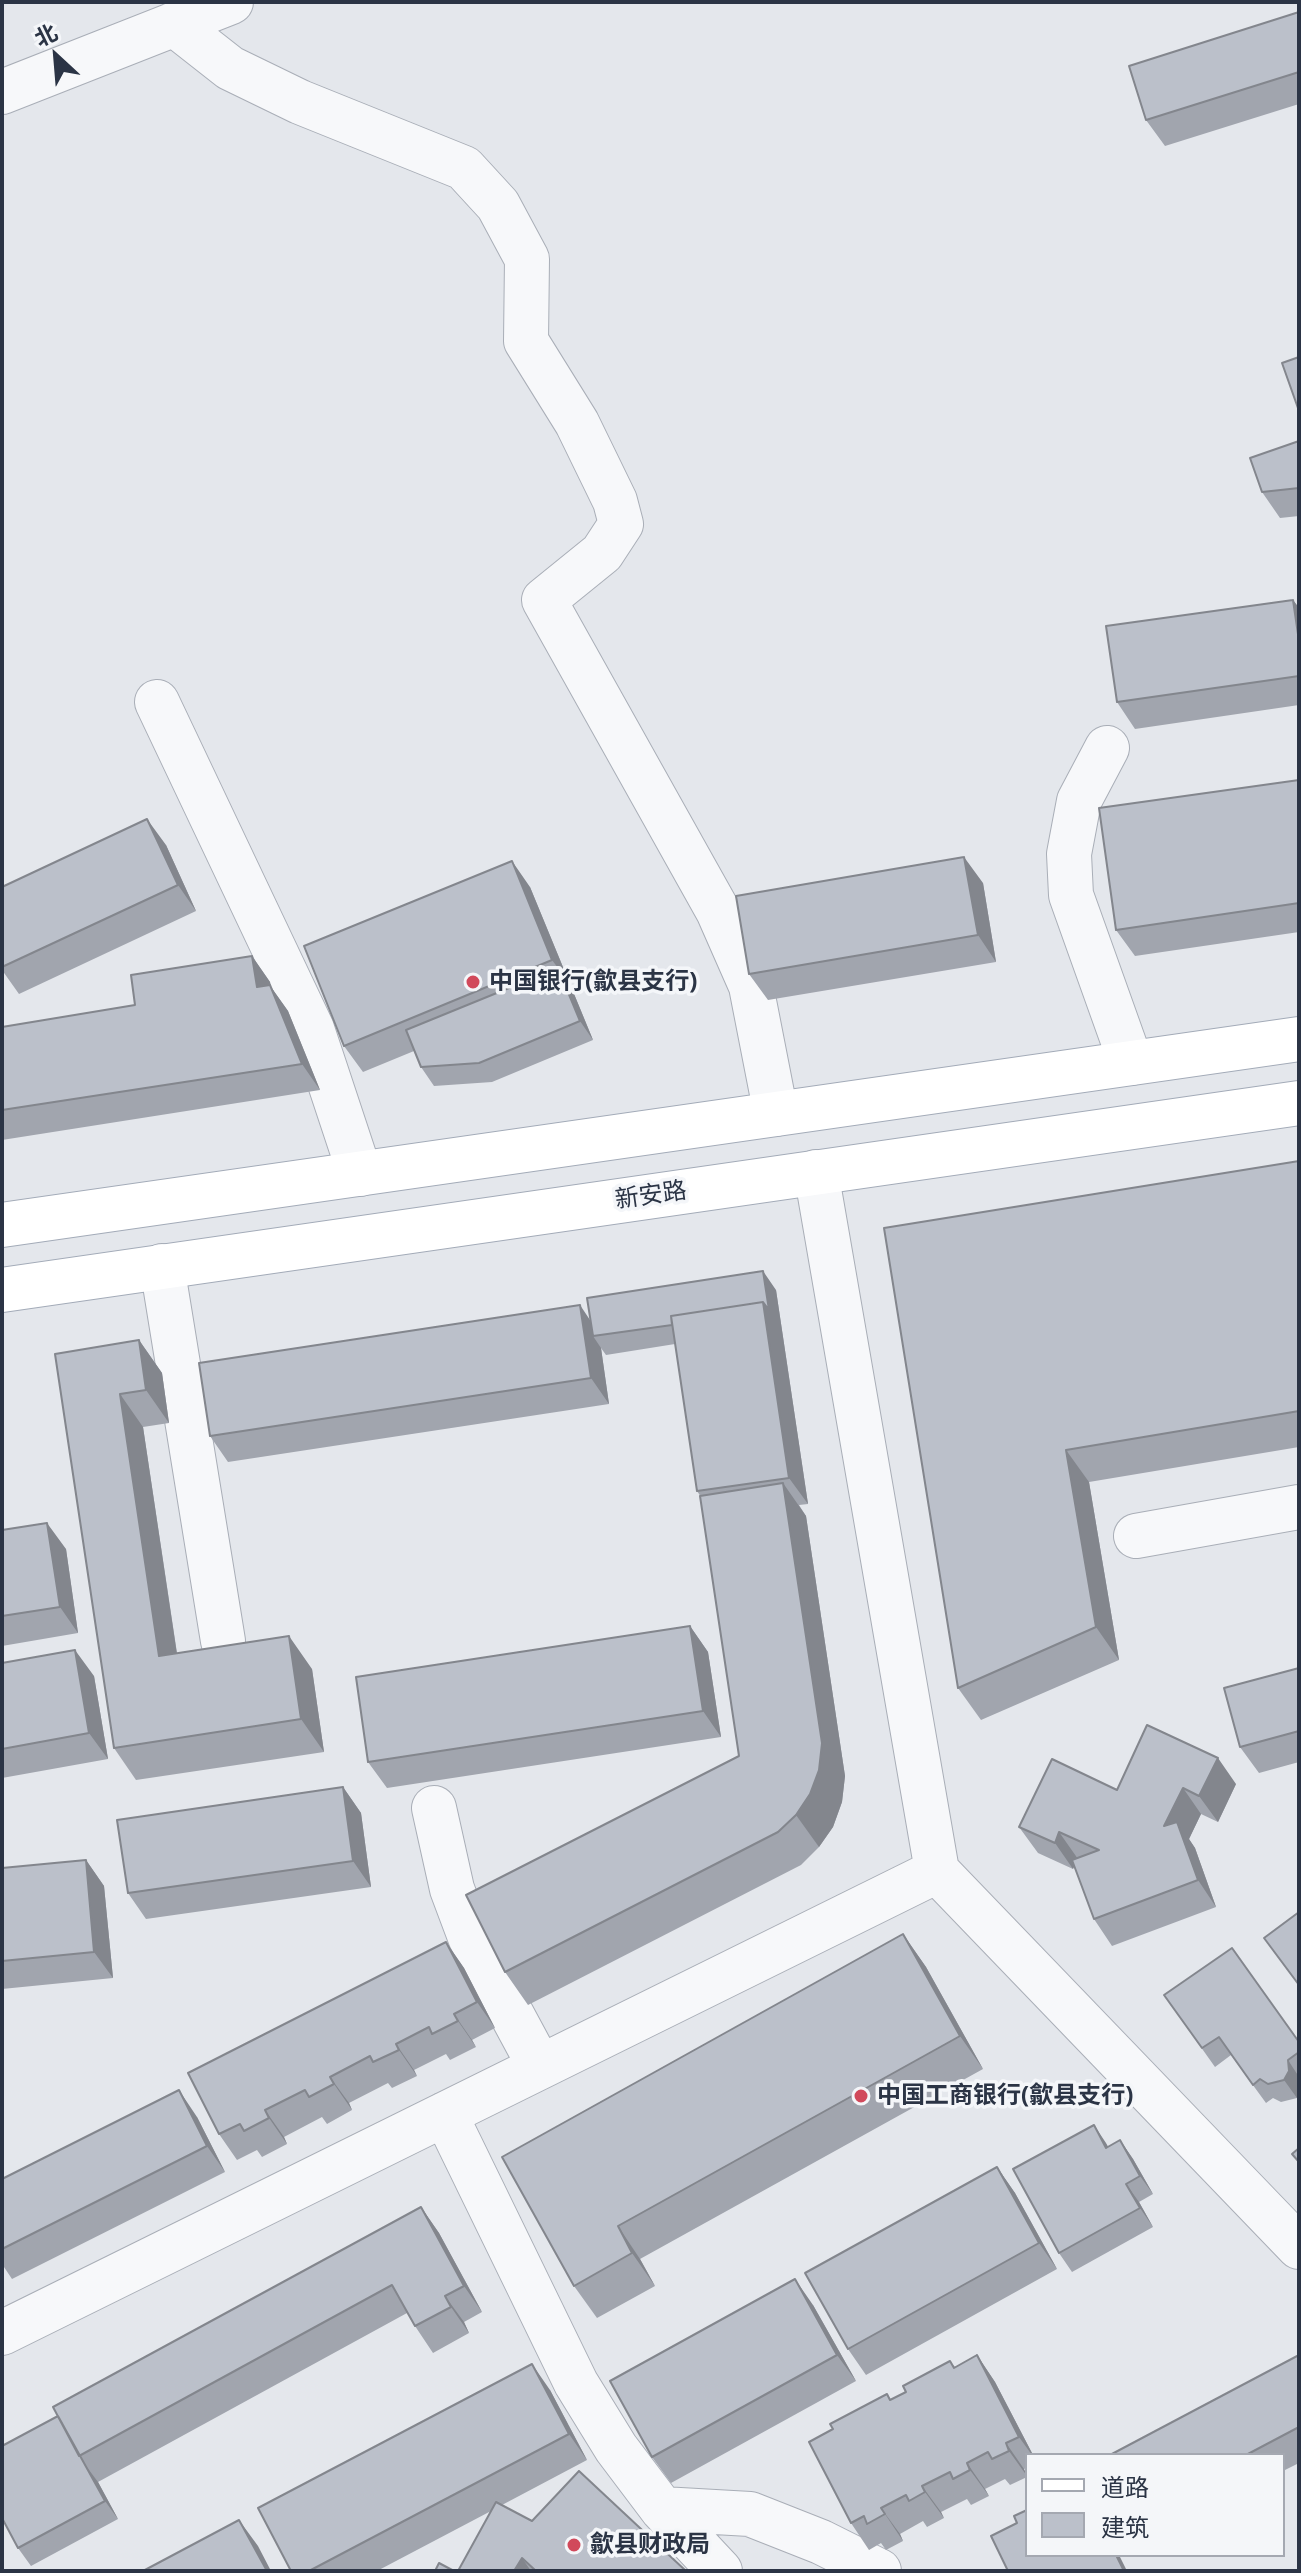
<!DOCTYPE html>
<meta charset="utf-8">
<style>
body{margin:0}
#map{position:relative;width:1301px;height:2573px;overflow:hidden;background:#e4e7ec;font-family:"Noto Sans","Noto Sans SC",sans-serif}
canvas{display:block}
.frame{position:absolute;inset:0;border:4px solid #2b3445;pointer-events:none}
.legend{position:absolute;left:1025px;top:2453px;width:260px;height:104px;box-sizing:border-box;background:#f4f6f9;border:2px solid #a4a8b1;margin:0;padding:10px 14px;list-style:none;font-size:24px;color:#2b3445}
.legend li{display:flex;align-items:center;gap:16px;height:40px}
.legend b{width:40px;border:2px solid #a4a8b1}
.north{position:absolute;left:16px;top:16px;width:80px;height:80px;-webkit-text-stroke:6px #f4f6f9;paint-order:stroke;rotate:334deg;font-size:22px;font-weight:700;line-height:32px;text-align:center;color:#2b3445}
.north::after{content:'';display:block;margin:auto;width:28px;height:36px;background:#2b3445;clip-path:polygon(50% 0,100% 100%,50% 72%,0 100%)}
</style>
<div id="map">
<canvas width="1301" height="2573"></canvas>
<div class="frame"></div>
<ul class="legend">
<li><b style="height:10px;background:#fff"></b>道路</li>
<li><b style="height:22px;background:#bbc0ca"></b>建筑</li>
</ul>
<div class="north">北</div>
</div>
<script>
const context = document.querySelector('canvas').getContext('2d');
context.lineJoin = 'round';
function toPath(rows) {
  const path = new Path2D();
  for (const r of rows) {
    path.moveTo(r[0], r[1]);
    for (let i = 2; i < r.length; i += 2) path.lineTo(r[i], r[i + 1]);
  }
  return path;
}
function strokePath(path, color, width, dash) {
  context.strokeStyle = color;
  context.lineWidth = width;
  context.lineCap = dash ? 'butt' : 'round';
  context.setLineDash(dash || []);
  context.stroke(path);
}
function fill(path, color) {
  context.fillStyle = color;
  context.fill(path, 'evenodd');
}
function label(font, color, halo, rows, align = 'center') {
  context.font = font + ' "Noto Sans","Noto Sans SC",sans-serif';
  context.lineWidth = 7;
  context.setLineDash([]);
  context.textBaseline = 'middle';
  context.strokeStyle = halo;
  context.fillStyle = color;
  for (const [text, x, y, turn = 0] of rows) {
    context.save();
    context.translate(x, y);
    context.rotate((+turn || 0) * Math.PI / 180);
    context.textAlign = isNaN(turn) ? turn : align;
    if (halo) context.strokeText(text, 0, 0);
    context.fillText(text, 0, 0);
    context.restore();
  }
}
const minor = toPath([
 [174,24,230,68,300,102,464,168,498,205,527,259,526,341,577,423,615,501,621,524,602,553,544,600,718,911,751,986,776,1114],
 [2,92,231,2],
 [157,702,312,1029,360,1174],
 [1107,748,1079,801,1069,854,1071,895,1131,1063],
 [816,1172,937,1871,1299,2247],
 [162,1266,223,1641],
 [1136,1536,1299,1507],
 [434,1808,452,1889,470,1937,540,2067],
 [445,2114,576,2383,616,2448,662,2509,720,2571],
 [2,2333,937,1871],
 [662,2509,750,2514,821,2542,879,2571]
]);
const major = toPath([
 [2,1225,1299,1039],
 [2,1290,1299,1103]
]);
const wall = toPath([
 [1299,12,1299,104,1165,146,1146,120],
 [1299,441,1299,516,1280,518,1262,492],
 [1293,600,1299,608,1299,705,1135,729,1117,702],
 [1299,780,1299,932,1135,956,1116,930],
 [166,845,196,911,19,994,2,970,2,887],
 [983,883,996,962,768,1000,749,974],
 [530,887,593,1040,492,1082,434,1086,421,1067,414,1051,363,1072,344,1046],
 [252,956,270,982,271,987,288,1011,320,1090,2,1140,2,1027,135,1005],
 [1299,1161,1299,1447,1089,1482,1119,1660,981,1720,958,1688,884,1228],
 [776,1290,808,1504,799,1505,806,1516,845,1776,842,1802,833,1827,819,1847,801,1865,528,2005,505,1972,739,1756,701,1497,697,1491,675,1344,606,1355,601,1348,609,1404,228,1462,210,1436,590,1320],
 [139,1340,162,1373,169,1423,143,1427,177,1653,312,1669,324,1752,136,1780,114,1748,55,1354],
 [2,1530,66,1549,78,1633,2,1646],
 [690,1626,708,1652,721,1737,387,1788,368,1762],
 [2,1663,94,1676,108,1759,2,1778],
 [1299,1668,1299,1762,1259,1773,1240,1747],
 [1236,1784,1218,1822,1201,1814,1189,1839,1195,1848,1216,1907,1112,1946,1094,1919,1074,1866,1073,1869,1038,1853,1019,1827,1117,1790],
 [343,1787,361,1813,371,1887,146,1919,128,1893],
 [86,1860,104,1886,113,1978,2,1989,2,1868],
 [903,1934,926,1967,983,2069,640,2259,655,2286,597,2318,574,2286,502,2157],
 [446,1942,464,1968,495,2028,472,2040,476,2047,450,2060,446,2054,414,2070,417,2076,392,2088,388,2083,349,2103,352,2110,327,2124,322,2117,284,2137,287,2144,262,2157,257,2150,237,2160,219,2134],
 [1164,1995,1299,2042,1299,2094,1297,2098,1281,2102,1273,2098,1266,2103,1231,2055,1215,2067],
 [197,2117,225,2172,12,2279,2,2264,2,2179],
 [1120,2140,1133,2159,1153,2194,1139,2202,1153,2227,1072,2272,1059,2253,1108,2147],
 [997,2167,1015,2193,1057,2269,866,2375,848,2349],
 [421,2207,439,2233,482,2312,464,2322,469,2333,433,2353,415,2326,407,2313,98,2482,118,2519,31,2566,18,2548,58,2416],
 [813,2305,856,2381,671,2483,652,2457],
 [977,2355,995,2382,1033,2455,1027,2455,1027,2468,1024,2469,1027,2477,1010,2485,1005,2479,985,2489,989,2496,971,2505,967,2499,941,2512,944,2518,927,2527,923,2521,900,2534,903,2541,886,2550,881,2543,869,2550,851,2523,833,2429,887,2394,891,2400,906,2392,950,2361,955,2367],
 [1299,2355,1299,2463,1283,2471,1283,2455,1110,2455],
 [550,2390,587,2460,502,2505,532,2521,686,2571,458,2571,491,2511,377,2571,291,2571]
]);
const shadedWall = toPath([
 [1293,600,1299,608,1299,641],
 [147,819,166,845,196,911,178,885],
 [964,857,983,883,996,962,978,935],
 [512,861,530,887,593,1040,580,1021,558,968,552,960],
 [252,956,270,982,271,987,288,1011,320,1090,302,1064,257,987],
 [763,1271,776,1290,808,1504,789,1478,763,1302],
 [580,1305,598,1332,593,1336,601,1348,609,1404,591,1378],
 [139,1340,162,1373,169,1423,146,1390],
 [120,1394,143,1427,182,1688,159,1656],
 [1066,1450,1089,1482,1119,1660,1096,1627],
 [783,1483,806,1516,845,1776,842,1802,833,1827,819,1847,796,1815],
 [47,1523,66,1549,78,1633,60,1607],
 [690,1626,708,1652,721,1737,703,1711],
 [289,1636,312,1669,324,1752,301,1719],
 [75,1650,94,1676,108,1759,89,1733],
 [1218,1758,1236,1784,1218,1822,1199,1796],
 [343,1787,361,1813,371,1887,353,1861],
 [1183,1788,1201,1814,1189,1839,1195,1848,1216,1907,1198,1880,1164,1826],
 [1059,1832,1078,1859,1073,1869,1055,1843],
 [86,1860,104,1886,113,1978,94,1952],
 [903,1934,926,1967,983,2069,960,2036],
 [446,1942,464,1968,495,2028,477,2002],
 [454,2014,472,2040,476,2047,458,2021],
 [396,2044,414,2070,417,2076,399,2050],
 [1288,2060,1299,2077,1299,2094,1297,2098,1284,2080],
 [330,2077,349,2103,352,2110,334,2084],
 [179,2090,197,2117,225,2172,207,2146],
 [265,2110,284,2137,287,2144,269,2118],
 [1094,2125,1106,2143,1119,2166,1106,2148],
 [1120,2140,1133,2159,1153,2194,1140,2176],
 [997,2167,1015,2193,1057,2269,1039,2243],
 [1126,2184,1139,2202,1153,2227,1140,2208],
 [421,2207,439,2233,482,2312,464,2286],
 [618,2226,640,2259,655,2286,632,2253],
 [795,2279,813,2305,856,2381,837,2355],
 [445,2296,464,2322,469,2333,451,2307],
 [977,2355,995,2382,1033,2455,1032,2455,1019,2437],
 [532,2364,550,2390,587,2460,569,2434],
 [1006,2443,1024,2469,1027,2476,1009,2451],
 [967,2463,985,2489,989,2496,970,2470],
 [86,2466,98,2482,118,2519,105,2501],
 [922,2486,941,2512,944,2518,925,2492],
 [881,2508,900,2534,903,2541],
 [239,2520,258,2546,271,2571,267,2571],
 [1116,2555,1119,2555,1127,2571,1124,2571],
 [522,2558,531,2571,514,2571]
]);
const building = toPath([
 [1299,12,1299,72,1146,120,1129,66,1299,12],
 [1299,357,1299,411,1282,363,1299,357],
 [1299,441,1299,488,1262,492,1250,458,1299,441],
 [1293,600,1299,641,1299,676,1117,702,1106,626,1293,600],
 [1299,780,1299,903,1116,930,1099,808,1299,780],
 [147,819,178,885,2,967,2,887,147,819],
 [964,857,978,935,749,974,736,896,964,857],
 [512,861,552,960,344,1046,304,946,512,861],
 [252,956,257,987,270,985,302,1064,2,1110,2,1027,135,1005,131,975,252,956],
 [558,968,580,1021,479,1063,421,1067,406,1030,558,968],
 [1299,1161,1299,1411,1066,1450,1096,1627,958,1688,884,1228,1299,1161],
 [763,1271,769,1310,763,1302,671,1316,672,1325,593,1336,587,1298,763,1271],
 [763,1302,789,1478,697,1491,671,1316,763,1302],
 [580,1305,591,1378,210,1436,199,1363,580,1305],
 [139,1340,146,1390,120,1394,159,1656,289,1636,301,1719,114,1748,55,1354,139,1340],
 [783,1483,822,1743,819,1770,810,1794,796,1815,778,1832,505,1972,466,1895,739,1756,700,1496,783,1483],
 [47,1523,60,1607,2,1616,2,1530,47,1523],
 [690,1626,703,1711,368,1762,356,1677,690,1626],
 [75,1650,89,1733,2,1749,2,1663,75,1650],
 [1299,1668,1299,1731,1240,1747,1224,1688,1299,1668],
 [1147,1725,1218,1758,1199,1796,1183,1788,1164,1826,1177,1822,1198,1880,1094,1919,1072,1860,1099,1850,1059,1832,1055,1843,1019,1827,1052,1759,1117,1790,1147,1725],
 [343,1787,353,1861,128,1893,117,1820,343,1787],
 [86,1860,94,1952,2,1961,2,1868,86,1860],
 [1299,1912,1299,1985,1264,1938,1299,1912],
 [903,1934,960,2036,618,2226,632,2253,574,2286,502,2157,903,1934],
 [446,1942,477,2002,454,2014,458,2021,432,2034,429,2027,396,2044,399,2050,373,2062,370,2056,330,2077,334,2084,309,2097,305,2090,265,2110,269,2118,244,2131,240,2124,219,2134,188,2073,446,1942],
 [1232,1948,1299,2042,1299,2052,1288,2060,1289,2071,1284,2080,1268,2084,1260,2079,1253,2085,1219,2037,1202,2048,1164,1995,1232,1948],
 [179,2090,207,2146,2,2249,2,2179,179,2090],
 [1094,2125,1106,2148,1120,2140,1140,2176,1126,2184,1140,2208,1059,2253,1013,2169,1094,2125],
 [1299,2148,1299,2162,1292,2154,1299,2148],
 [997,2167,1039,2243,848,2349,805,2273,997,2167],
 [421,2207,464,2286,445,2296,451,2307,415,2326,392,2285,79,2456,53,2407,421,2207],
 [795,2279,837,2355,652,2457,610,2381,795,2279],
 [977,2355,1019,2437,1006,2443,1009,2451,992,2459,988,2452,967,2463,970,2470,953,2479,950,2472,922,2486,925,2492,909,2501,906,2495,881,2508,885,2514,867,2524,864,2516,851,2523,809,2442,833,2429,830,2424,887,2394,890,2400,906,2392,903,2386,950,2361,954,2368,977,2355],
 [1299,2355,1299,2427,1246,2455,1110,2455,1299,2355],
 [532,2364,569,2434,309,2571,291,2571,258,2508,532,2364],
 [58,2416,105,2501,18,2548,2,2518,2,2446,58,2416],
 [579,2471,686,2571,536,2571,522,2558,514,2571,458,2571,496,2502,532,2521,579,2471],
 [1027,2510,1027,2555,1116,2555,1124,2571,1008,2571,991,2536,1017,2523,1014,2516,1027,2510],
 [239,2520,267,2571,143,2571,239,2520],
 [439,2563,454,2571,435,2571,439,2563]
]);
const markers = [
 [473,982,8,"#d1495b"],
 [861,2096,8,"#d1495b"],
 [574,2545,8,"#d1495b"]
];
const poiNames = [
 ["中国银行(歙县支行)",489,982],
 ["中国工商银行(歙县支行)",877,2096],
 ["歙县财政局",590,2545]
];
const streetNames = [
 ["新安路",651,1196,-8]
];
strokePath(minor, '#a9aeb7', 46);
strokePath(major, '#a3abb8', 46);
strokePath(minor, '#f7f8fa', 44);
strokePath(major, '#fff', 44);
fill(wall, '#a1a5ae');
fill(shadedWall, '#83868d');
fill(building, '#bbc0ca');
strokePath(building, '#83868d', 2);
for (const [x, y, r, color] of markers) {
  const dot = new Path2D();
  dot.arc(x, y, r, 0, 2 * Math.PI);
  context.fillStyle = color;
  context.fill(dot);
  strokePath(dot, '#f4f6f9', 3);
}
label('bold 24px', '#2b3445', '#f4f6f9', poiNames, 'left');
label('24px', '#2b3445', '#f4f6f9', streetNames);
</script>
